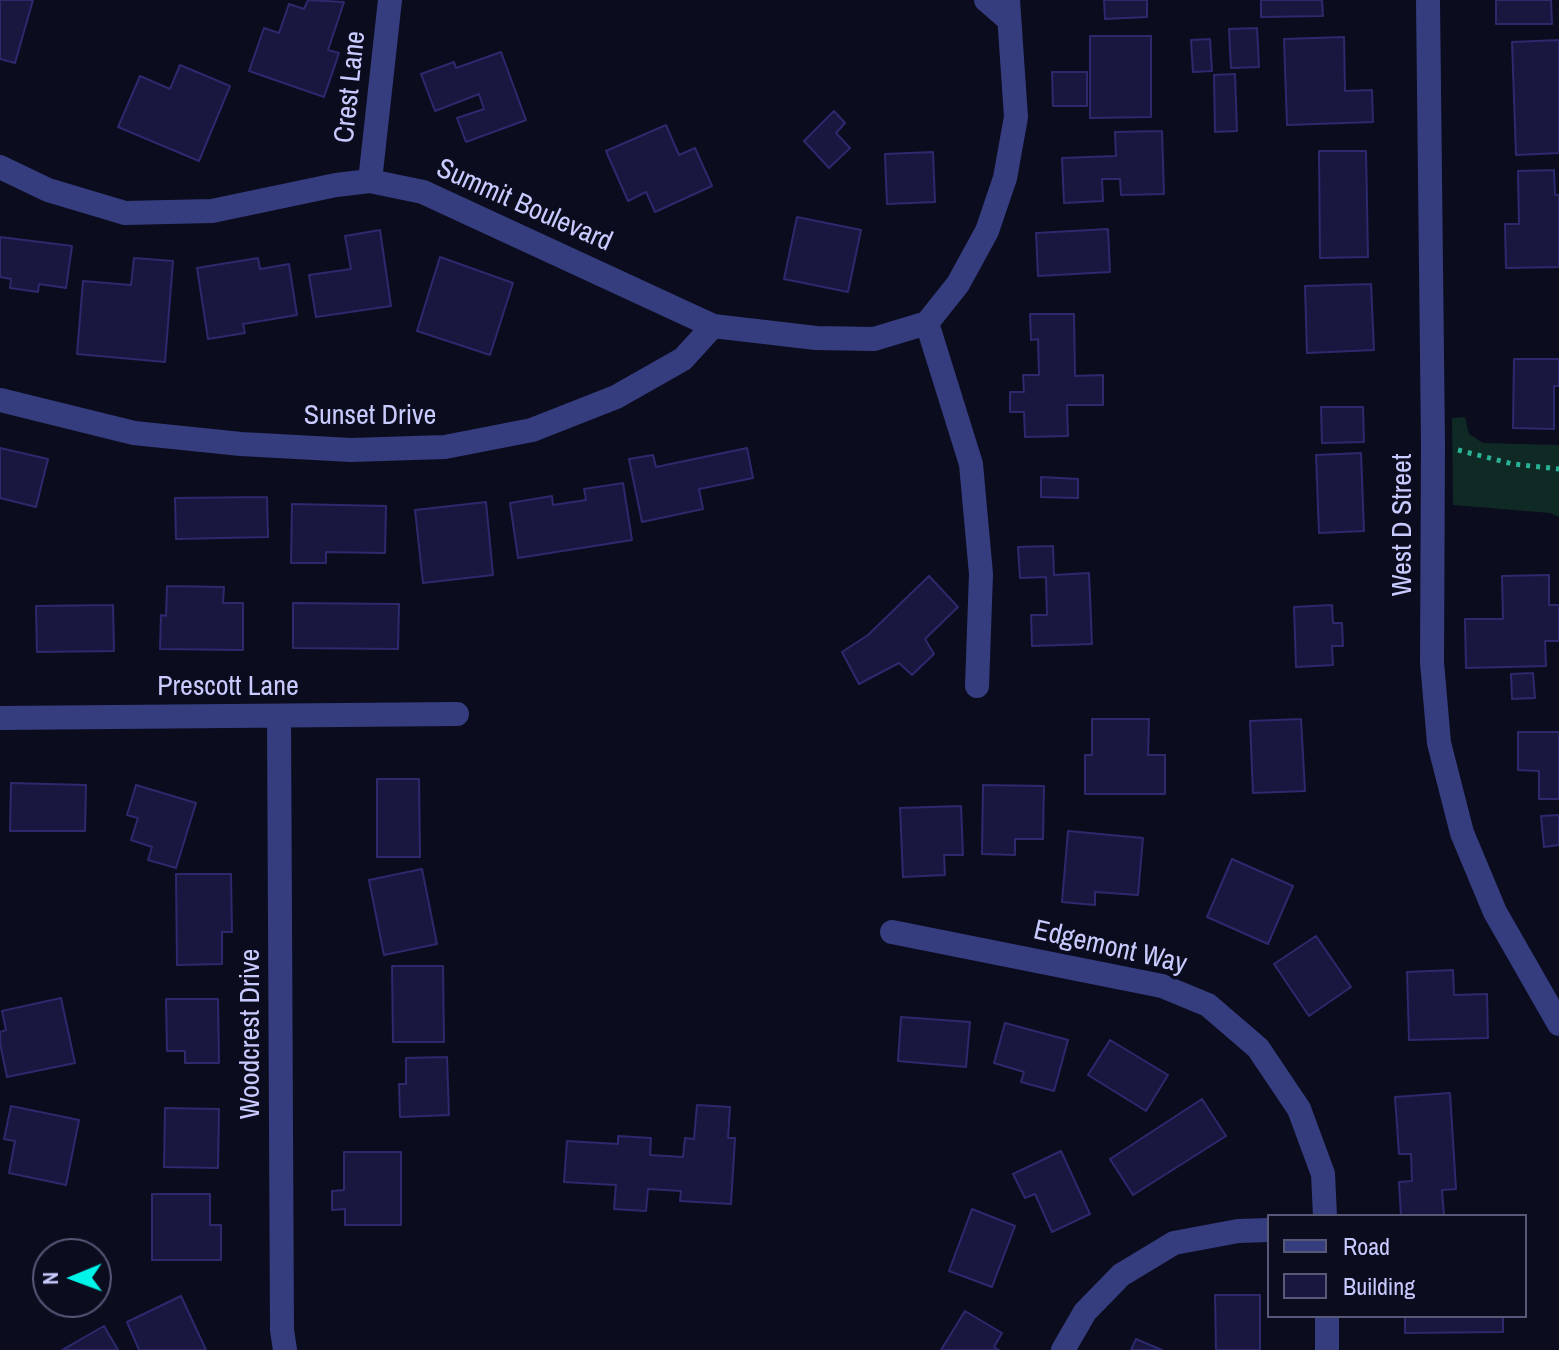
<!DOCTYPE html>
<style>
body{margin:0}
#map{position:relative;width:1559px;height:1350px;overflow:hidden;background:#0c0c1f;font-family:"Archivo Narrow",sans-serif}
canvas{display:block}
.legend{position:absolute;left:1267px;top:1214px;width:260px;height:104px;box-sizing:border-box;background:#0c0c1f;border:2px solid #585879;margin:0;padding:10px 14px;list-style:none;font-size:24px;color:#c9cbff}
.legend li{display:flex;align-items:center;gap:16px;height:40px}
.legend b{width:40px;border:2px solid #585879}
.north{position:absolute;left:32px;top:1238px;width:80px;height:80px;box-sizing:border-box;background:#0c0c1f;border:2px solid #585879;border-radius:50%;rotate:269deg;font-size:22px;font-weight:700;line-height:32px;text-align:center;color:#c9cbff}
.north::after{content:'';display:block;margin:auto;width:28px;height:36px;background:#00f4e8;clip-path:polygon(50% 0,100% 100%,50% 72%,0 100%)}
</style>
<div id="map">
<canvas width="1559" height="1350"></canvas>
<ul class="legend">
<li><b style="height:10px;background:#353d7f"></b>Road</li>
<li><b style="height:22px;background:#191740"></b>Building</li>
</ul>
<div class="north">N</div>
</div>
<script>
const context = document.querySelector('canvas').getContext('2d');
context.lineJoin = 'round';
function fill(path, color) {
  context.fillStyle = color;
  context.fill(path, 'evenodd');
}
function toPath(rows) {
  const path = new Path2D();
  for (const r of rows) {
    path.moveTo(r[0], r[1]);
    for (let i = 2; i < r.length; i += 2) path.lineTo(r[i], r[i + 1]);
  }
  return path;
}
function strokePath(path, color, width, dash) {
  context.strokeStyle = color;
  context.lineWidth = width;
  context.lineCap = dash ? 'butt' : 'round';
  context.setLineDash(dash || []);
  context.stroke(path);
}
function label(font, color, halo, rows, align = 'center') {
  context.font = font + ' "Archivo Narrow",sans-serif';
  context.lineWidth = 7;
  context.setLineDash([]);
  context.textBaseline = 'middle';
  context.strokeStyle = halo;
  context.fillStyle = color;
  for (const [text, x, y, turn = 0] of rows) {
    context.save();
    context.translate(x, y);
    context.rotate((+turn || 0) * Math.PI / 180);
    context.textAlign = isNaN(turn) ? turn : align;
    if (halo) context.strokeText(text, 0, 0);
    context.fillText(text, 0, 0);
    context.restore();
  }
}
const green = toPath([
 [1465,417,1469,434,1483,443,1559,445,1559,517,1550,513,1453,505,1452,418]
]);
const building = toPath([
 [0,0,33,0,15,63,0,59,0,0],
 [308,0,344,2,328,50,339,53,324,97,249,71,264,28,279,33,289,4,304,9,308,0],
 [1104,0,1147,0,1147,17,1105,19,1104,0],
 [1261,0,1322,0,1323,16,1261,17,1261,0],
 [1496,0,1551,0,1552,24,1496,24,1496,0],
 [1257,28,1259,67,1231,68,1229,29,1257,28],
 [1090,36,1151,36,1151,117,1090,118,1090,36],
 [1344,37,1345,91,1372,90,1373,122,1287,125,1284,39,1344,37],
 [1210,39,1212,71,1193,72,1191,40,1210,39],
 [1559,40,1559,153,1516,155,1512,42,1559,40],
 [501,52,526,120,466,142,457,118,484,109,479,94,435,111,421,74,454,62,456,68,501,52],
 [180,65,230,86,199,161,118,127,140,76,170,89,180,65],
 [1052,72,1087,72,1087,106,1053,106,1052,72],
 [1235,74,1237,131,1215,132,1214,75,1235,74],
 [834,111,845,123,836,133,850,148,829,168,804,141,834,111],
 [666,125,679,155,695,148,712,186,655,212,646,192,628,201,606,151,666,125],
 [1162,131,1164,194,1121,195,1120,179,1102,179,1103,201,1064,203,1062,158,1116,156,1115,132,1162,131],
 [1319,151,1366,151,1368,257,1320,258,1319,151],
 [933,152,935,202,887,204,885,154,933,152],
 [1554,170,1555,195,1559,195,1559,267,1506,268,1505,224,1519,224,1518,171,1554,170],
 [797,217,861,230,848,292,784,279,797,217],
 [1108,229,1110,272,1038,276,1036,233,1108,229],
 [380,230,391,306,316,317,309,275,351,269,345,236,380,230],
 [0,237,72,246,66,288,39,284,38,292,10,288,11,279,0,277,0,237],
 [440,257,513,283,490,355,417,331,440,257],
 [134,258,173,261,165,362,77,354,83,281,131,285,134,258],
 [258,258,260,269,289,264,297,315,243,324,245,333,208,339,197,268,258,258],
 [1371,284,1374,350,1307,353,1305,286,1371,284],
 [1030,314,1074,314,1075,376,1103,375,1103,405,1067,405,1068,436,1025,437,1024,412,1010,412,1010,392,1024,392,1023,375,1039,375,1038,339,1031,340,1030,314],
 [1514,359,1559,359,1559,386,1554,386,1554,429,1513,428,1514,359],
 [1321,407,1363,407,1364,442,1322,443,1321,407],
 [0,448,48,459,36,507,0,498,0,448],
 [747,448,753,478,699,489,703,509,642,522,629,459,653,455,656,467,747,448],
 [1361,453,1364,531,1319,533,1316,455,1361,453],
 [1041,477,1078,479,1078,498,1041,497,1041,477],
 [623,483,632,540,518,558,510,503,552,496,553,505,586,500,584,489,623,483],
 [267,497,268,537,176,539,175,498,267,497],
 [486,502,493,575,423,583,415,510,486,502],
 [292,504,386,506,385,553,326,552,326,563,291,563,292,504],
 [1053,546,1054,575,1089,573,1092,644,1032,646,1031,615,1047,615,1046,577,1020,578,1018,547,1053,546],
 [1549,575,1549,605,1559,605,1559,641,1545,641,1546,666,1466,668,1465,619,1503,619,1502,576,1549,575],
 [929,576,958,607,925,639,934,654,912,675,899,663,859,684,842,652,868,635,929,576],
 [167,586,224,587,223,603,243,603,243,650,160,649,161,615,166,616,167,586],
 [293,603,399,604,398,649,293,648,293,603],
 [113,605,114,651,37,652,36,606,113,605],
 [1332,605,1333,623,1342,623,1343,646,1332,646,1333,665,1296,667,1294,607,1332,605],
 [1533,673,1535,698,1512,699,1511,674,1533,673],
 [1092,719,1149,719,1148,755,1165,755,1165,794,1085,794,1085,755,1092,755,1092,719],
 [1301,719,1305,791,1253,793,1250,721,1301,719],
 [1518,732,1559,732,1559,799,1539,799,1539,771,1518,770,1518,732],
 [377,779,419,779,420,857,377,857,377,779],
 [11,783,86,785,85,831,10,831,11,783],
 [136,785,196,803,176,868,148,860,152,847,131,840,138,818,127,815,136,785],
 [983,785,1044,786,1043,839,1015,839,1015,855,982,854,983,785],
 [961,806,963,855,944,855,945,875,903,877,900,808,961,806],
 [1559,815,1559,845,1544,847,1541,816,1559,815],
 [1068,831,1143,838,1138,895,1095,892,1095,905,1062,902,1068,831],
 [1232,859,1293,886,1268,944,1207,917,1232,859],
 [422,869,437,944,384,955,369,880,422,869],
 [176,874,231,874,232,932,222,932,222,964,177,965,176,874],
 [1316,936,1351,987,1309,1016,1274,964,1316,936],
 [392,966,443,966,444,1042,393,1042,392,966],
 [1453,970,1454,995,1487,994,1488,1038,1409,1040,1407,972,1453,970],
 [61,998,75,1063,7,1077,0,1043,0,1032,6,1030,2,1011,61,998],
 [166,999,218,999,219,1063,185,1063,185,1051,167,1051,166,999],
 [901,1017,970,1022,966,1067,898,1061,901,1017],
 [1005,1023,1068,1040,1054,1091,1021,1082,1024,1072,994,1063,1005,1023],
 [1110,1040,1168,1075,1146,1111,1088,1075,1110,1040],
 [447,1057,449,1115,400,1117,399,1084,406,1084,406,1058,447,1057],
 [1450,1093,1456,1189,1442,1190,1444,1216,1401,1216,1399,1182,1412,1181,1411,1154,1399,1154,1395,1097,1450,1093],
 [1202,1099,1226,1136,1133,1195,1110,1159,1202,1099],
 [697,1105,730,1107,728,1138,735,1138,731,1204,680,1201,681,1191,648,1189,646,1211,614,1209,616,1185,564,1182,567,1141,618,1144,618,1136,651,1138,650,1155,683,1157,685,1138,694,1139,697,1105],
 [11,1106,79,1120,66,1185,9,1173,15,1141,4,1139,11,1106],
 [165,1108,219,1109,218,1168,164,1167,165,1108],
 [1061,1151,1090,1214,1052,1232,1035,1194,1025,1198,1013,1174,1061,1151],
 [344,1152,401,1152,401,1225,345,1225,345,1209,332,1210,332,1191,344,1190,344,1152],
 [152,1194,210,1194,210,1225,221,1225,221,1260,152,1260,152,1194],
 [972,1209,1015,1226,992,1287,949,1271,972,1209],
 [1215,1295,1260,1295,1260,1350,1216,1350,1215,1295],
 [181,1296,206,1350,139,1350,127,1322,181,1296],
 [965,1311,1002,1333,994,1347,999,1350,941,1350,965,1311],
 [1405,1316,1503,1316,1503,1332,1405,1333,1405,1316],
 [104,1326,118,1350,62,1350,104,1326],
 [1136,1339,1162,1350,1131,1350,1136,1339]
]);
const path = toPath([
 [1458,450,1513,464,1559,469]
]);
const minor = toPath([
 [986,0,1009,20],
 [1428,0,1433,444,1432,662,1439,743,1462,833,1495,912,1559,1024],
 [0,167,48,190,125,213,212,211,336,185,370,181,423,192,713,326,816,338,874,339,927,323],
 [370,181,390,0],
 [0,400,134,433,241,444,351,450,445,447,532,430,616,397,683,359,713,326],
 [977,686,981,574,971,464,927,323,958,284,987,231,1005,178,1016,117,1008,0],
 [279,717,282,1330,285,1350],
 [0,718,457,714],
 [892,932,1162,986,1208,1005,1258,1048,1299,1109,1323,1174,1325,1216],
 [1327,1316,1327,1350],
 [1063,1350,1085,1312,1121,1275,1174,1243,1238,1231,1269,1230]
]);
const streetNames = [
 ["Crest Lane",351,87,-84],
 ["Summit Boulevard",524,206,24],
 ["Sunset Drive",370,416],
 ["West D Street",1403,525,-90],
 ["Prescott Lane",228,687],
 ["Edgemont Way",1110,948,13],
 ["Woodcrest Drive",251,1034,-90]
];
fill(green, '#0f2924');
fill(building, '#191740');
strokePath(building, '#2c296d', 2);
strokePath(path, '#2ab296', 5, [4, 6]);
strokePath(minor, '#353d7f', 24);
label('28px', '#c9cbff', '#0c0c1f', streetNames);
</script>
